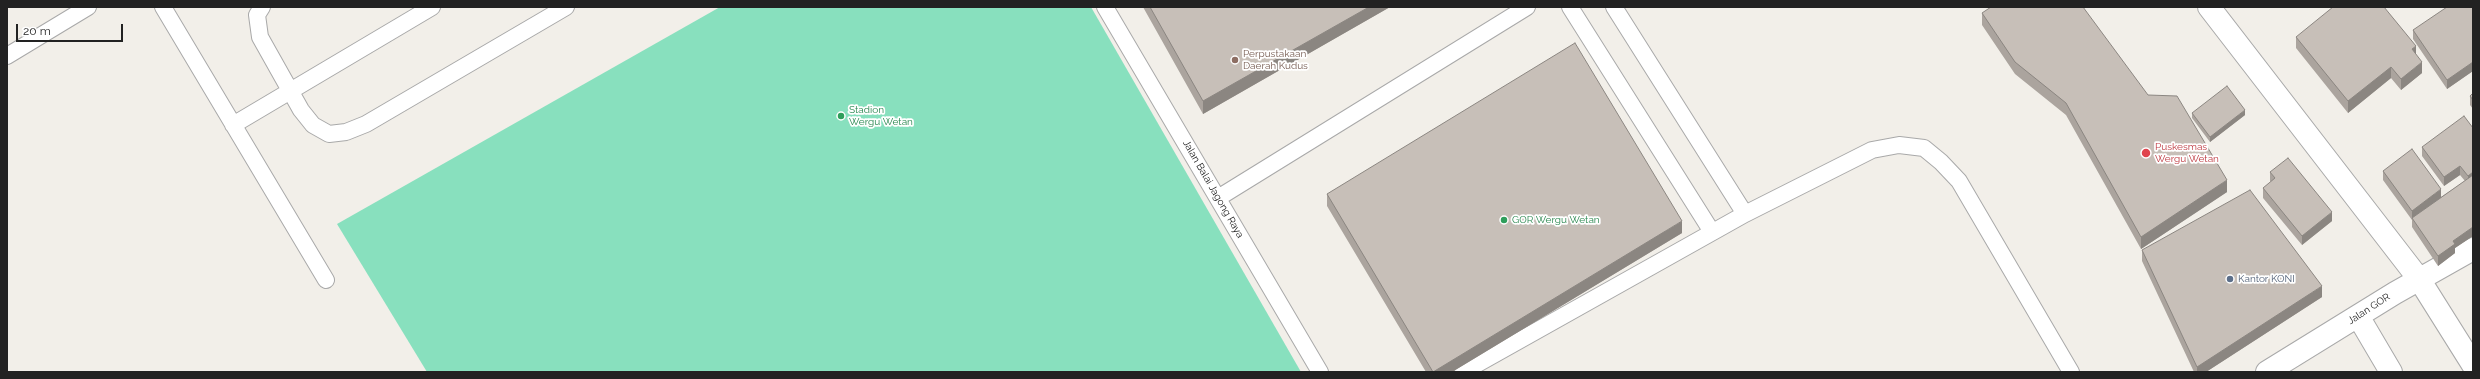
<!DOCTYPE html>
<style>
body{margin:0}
#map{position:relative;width:2480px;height:379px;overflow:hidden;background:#f2efe9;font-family:Raleway,sans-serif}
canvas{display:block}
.frame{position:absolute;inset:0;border:8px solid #222;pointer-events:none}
.scale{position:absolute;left:16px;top:24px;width:107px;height:18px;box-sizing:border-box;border:2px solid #222;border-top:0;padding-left:5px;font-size:12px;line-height:14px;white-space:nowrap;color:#222;-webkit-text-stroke:3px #fff;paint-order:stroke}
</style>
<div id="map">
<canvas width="2480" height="379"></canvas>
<div class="frame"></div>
<div class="scale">20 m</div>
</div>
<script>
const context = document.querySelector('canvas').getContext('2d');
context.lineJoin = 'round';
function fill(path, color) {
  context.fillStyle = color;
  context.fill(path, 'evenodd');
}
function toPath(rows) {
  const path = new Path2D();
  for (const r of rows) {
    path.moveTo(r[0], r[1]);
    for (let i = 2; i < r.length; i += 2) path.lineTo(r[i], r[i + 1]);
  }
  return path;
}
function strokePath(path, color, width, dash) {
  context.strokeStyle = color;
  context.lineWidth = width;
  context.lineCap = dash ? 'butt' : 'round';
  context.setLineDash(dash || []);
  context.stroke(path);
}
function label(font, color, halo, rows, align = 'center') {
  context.font = font + ' Raleway,sans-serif';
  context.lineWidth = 3.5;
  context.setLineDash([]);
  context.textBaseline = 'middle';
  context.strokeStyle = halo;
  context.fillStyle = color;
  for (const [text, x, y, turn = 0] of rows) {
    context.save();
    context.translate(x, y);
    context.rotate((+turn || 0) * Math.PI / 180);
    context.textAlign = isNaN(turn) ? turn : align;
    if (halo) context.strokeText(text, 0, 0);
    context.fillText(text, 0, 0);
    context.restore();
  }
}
const pitch = toPath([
 [720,7,1091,7,1301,372,427,372,337,224]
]);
const service = toPath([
 [163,7,326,280],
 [262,7,257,15,260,37,301,110,313,125,329,134,346,132,366,124,566,7],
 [1105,7,1320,372],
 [1570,7,1712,232],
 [1614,7,1745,214],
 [7,56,88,7],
 [233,125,432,7],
 [1218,198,1527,7],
 [1463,372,1745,214,1872,150,1899,145,1924,148,1941,162,1959,181,2071,372]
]);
const minor = toPath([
 [2209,7,2419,279,2473,365],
 [2358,316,2391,372],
 [2267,372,2395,293,2473,249]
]);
const wall = toPath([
 [1143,7,1390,7,1203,114],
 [2473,7,2473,71,2447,89,2413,39,2413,30],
 [1982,13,2148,95,2227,192,2141,249,2066,115,2015,74,1982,25],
 [2296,37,2422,73,2401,90,2391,78,2348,113,2296,48],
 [2473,93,2473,109,2470,105,2470,96],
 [2192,113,2245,115,2210,142,2192,118],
 [2473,128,2473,236,2455,248,2455,253,2438,266,2412,227,2412,220,2383,180,2383,171,2441,197,2465,181,2460,175,2444,186,2422,156,2422,147],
 [2270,172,2332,221,2302,245,2263,198,2263,188,2271,182,2270,181],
 [1327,194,1682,233,1452,372,1426,372,1327,206],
 [2142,250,2322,297,2206,372,2194,372,2142,261]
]);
const shadedWall = toPath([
 [1369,7,1390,7,1203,114,1203,101],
 [2416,46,2416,57,2412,49],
 [2422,62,2422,73,2401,90,2401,79],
 [2473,62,2473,71,2447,89,2447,80],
 [2391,67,2391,78,2348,113,2348,101],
 [2245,110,2245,115,2210,142,2210,137],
 [2460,166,2460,175,2444,186,2444,177],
 [2473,172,2473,181,2468,185,2468,176],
 [2227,180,2227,192,2141,249,2141,237],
 [2441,189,2441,198,2412,218,2412,220,2412,211],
 [2332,212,2332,221,2302,245,2302,236],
 [1682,221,1682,233,1452,372,1433,372],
 [2473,227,2473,236,2455,248,2455,253,2438,266,2438,256,2453,241],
 [2322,286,2322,297,2206,372,2197,372,2197,367]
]);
const building = toPath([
 [1150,7,1369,7,1203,101,1150,7],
 [1991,7,2083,7,2148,95,2177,96,2227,180,2141,237,2066,103,2015,62,1982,13,1991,7],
 [2333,7,2384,7,2416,46,2412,49,2422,62,2401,79,2391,67,2348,101,2296,37,2333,7],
 [2447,7,2473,7,2473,62,2447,80,2413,30,2447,7],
 [1575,43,1682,221,1433,372,1327,194,1575,43],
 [2227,86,2245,110,2210,137,2192,113,2227,86],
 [2473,93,2473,100,2470,96,2473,93],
 [2464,116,2473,128,2473,172,2468,176,2460,166,2444,177,2422,147,2464,116],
 [2412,149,2441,189,2412,211,2383,171,2412,149],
 [2288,158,2332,212,2302,236,2263,188,2275,178,2270,172,2288,158],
 [2473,175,2473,227,2453,241,2455,244,2438,256,2412,218,2473,175],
 [2250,190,2322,286,2197,367,2142,250,2250,190]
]);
const markers = [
 [1235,60,4,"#8d6e63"],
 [841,116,4,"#2e9e5b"],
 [2146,153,5,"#e0444e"],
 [1504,220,4,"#2e9e5b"],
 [2230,279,4,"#5c6f8a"]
];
const educationNames = [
 ["Perpustakaan",1243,54],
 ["Daerah Kudus",1243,66]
];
const leisureNames = [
 ["Stadion",849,110],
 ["Wergu Wetan",849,122],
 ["GOR Wergu Wetan",1512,220]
];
const healthNames = [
 ["Puskesmas",2155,147],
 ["Wergu Wetan",2155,159]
];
const streetNames = [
 ["Jalan Balai Jagong Raya",1213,189,60],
 ["Jalan GOR",2369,309,-33]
];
const serviceNames = [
 ["Kantor KONI",2238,279]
];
fill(pitch, '#88e0be');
strokePath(service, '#a9a9a9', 18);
strokePath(minor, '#a9a9a9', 24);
strokePath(service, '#fff', 16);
strokePath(minor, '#fff', 22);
fill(wall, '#aba49e');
fill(shadedWall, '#8b8681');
fill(building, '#c7bfb8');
strokePath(building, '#8b8681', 1);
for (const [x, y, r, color] of markers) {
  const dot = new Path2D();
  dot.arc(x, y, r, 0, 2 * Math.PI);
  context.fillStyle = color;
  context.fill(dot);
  strokePath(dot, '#fff', 1.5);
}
label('10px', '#785e54', '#fff', educationNames, 'left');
label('10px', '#27864d', '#fff', leisureNames, 'left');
label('10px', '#be3a42', '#fff', healthNames, 'left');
label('10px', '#222', '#fff', streetNames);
label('10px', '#4e5e75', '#fff', serviceNames, 'left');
</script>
